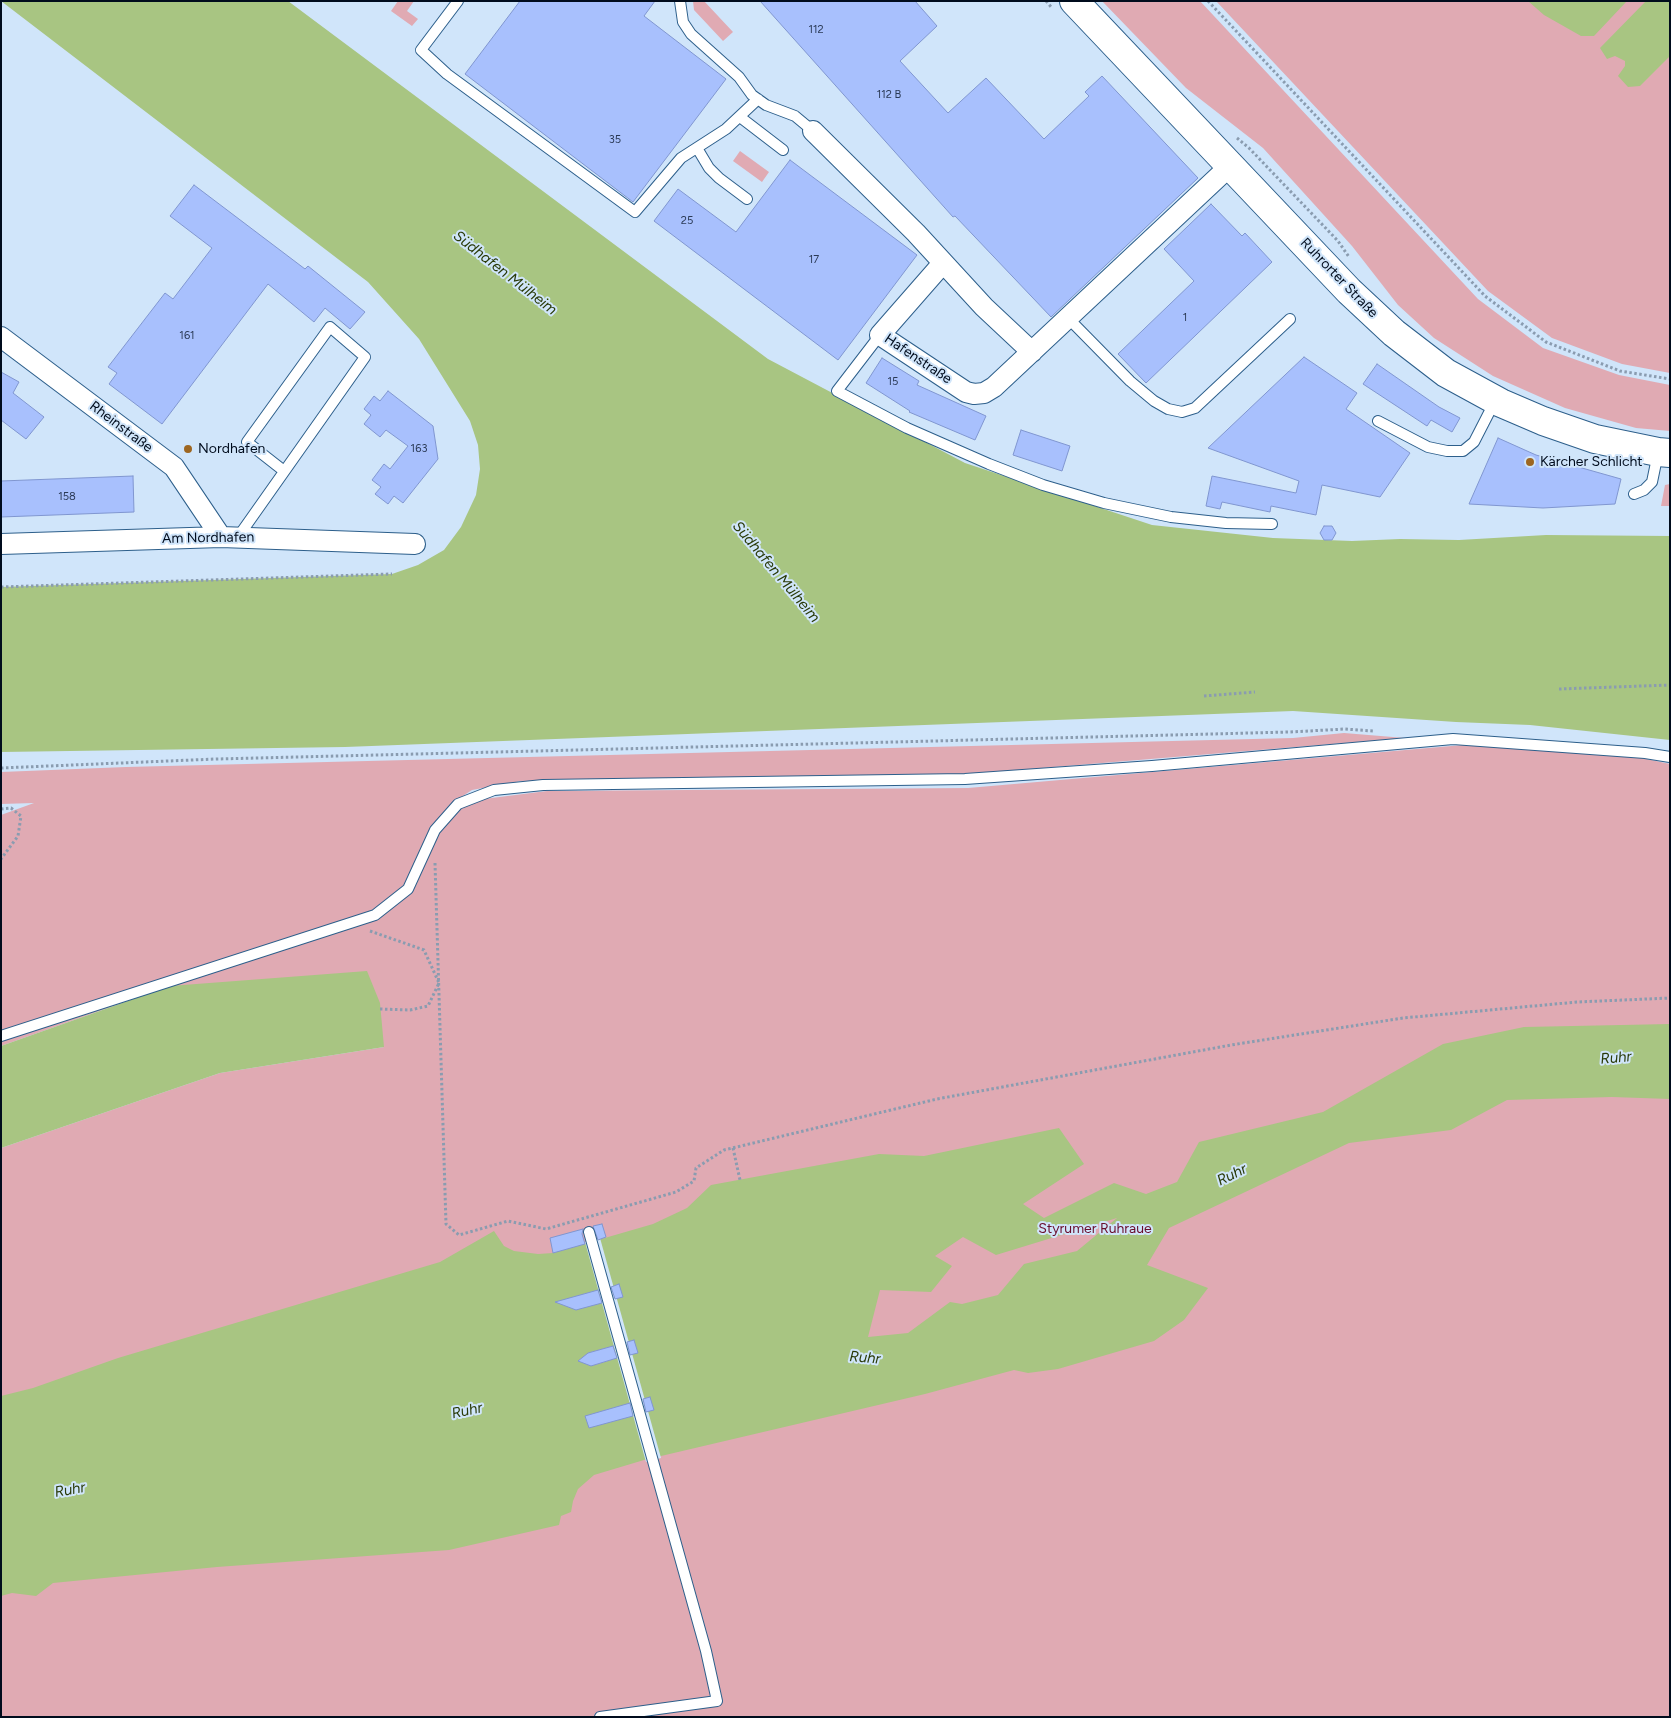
<!DOCTYPE html>
<meta charset="utf-8">
<style>
body{margin:0}
#map{position:relative;width:1671px;height:1718px;overflow:hidden;background:#d0e5fa;font-family:Figtree,sans-serif}
canvas{display:block}
.frame{position:absolute;inset:0;border:2px solid #000c1d;pointer-events:none}
</style>
<div id="map">
<canvas width="1671" height="1718"></canvas>
<div class="frame"></div>
</div>
<script>
const context = document.querySelector('canvas').getContext('2d');
context.lineJoin = 'round';
function fill(path, color) {
  context.fillStyle = color;
  context.fill(path, 'evenodd');
}
function toPath(rows) {
  const path = new Path2D();
  for (const r of rows) {
    path.moveTo(r[0], r[1]);
    for (let i = 2; i < r.length; i += 2) path.lineTo(r[i], r[i + 1]);
  }
  return path;
}
function strokePath(path, color, width, dash) {
  context.strokeStyle = color;
  context.lineWidth = width;
  context.lineCap = dash ? 'butt' : 'round';
  context.setLineDash(dash || []);
  context.stroke(path);
}
function label(font, color, halo, rows, align = 'center') {
  context.font = font + ' Figtree,sans-serif';
  context.lineWidth = 4;
  context.setLineDash([]);
  context.textBaseline = 'middle';
  context.strokeStyle = halo;
  context.fillStyle = color;
  for (const [text, x, y, turn = 0] of rows) {
    context.save();
    context.translate(x, y);
    context.rotate((+turn || 0) * Math.PI / 180);
    context.textAlign = isNaN(turn) ? turn : align;
    if (halo) context.strokeText(text, 0, 0);
    context.fillText(text, 0, 0);
    context.restore();
  }
}
const green = toPath([
 [398,1,414,1,407,11,418,19,412,26,391,11],
 [693,1,704,1,733,32,723,41,694,10],
 [1102,1,1200,1,1478,299,1543,348,1619,375,1670,385,1670,431,1636,428,1565,408,1493,376,1434,338,1398,305,1352,246,1263,148,1186,88],
 [1216,1,1670,1,1670,373,1622,364,1552,338,1488,291],
 [740,151,769,172,762,182,733,161],
 [1670,484,1670,506,1661,506,1665,485],
 [1344,733,1405,738,969,774,521,781,472,790,452,803,547,791,968,788,1463,745,1642,758,1670,764,1670,1717,1,1717,1,1148,220,1073,384,1047,170,986,1,1046,1,815,34,803,1,804,1,772,126,767,1293,738]
]);
const water = toPath([
 [1,1,288,1,768,359,965,463,1152,525,1273,538,1352,541,1400,539,1459,540,1546,535,1670,536,1670,740,1530,725,1456,722,1293,711,345,747,1,752,1,587,392,574,418,565,444,550,461,527,476,495,480,469,478,445,470,421,419,339,368,282],
 [1528,1,1627,1,1594,36,1581,36,1544,15],
 [1646,1,1670,1,1670,56,1640,86,1628,87,1618,76,1625,66,1625,61,1615,56,1607,59,1600,48],
 [367,971,380,1003,384,1047,220,1073,1,1148,1,1046,170,986],
 [1670,1024,1670,1099,1612,1097,1507,1100,1451,1130,1349,1143,1169,1228,1147,1265,1208,1288,1184,1320,1154,1341,1058,1369,1028,1373,1014,1370,925,1394,644,1460,594,1475,578,1489,573,1501,571,1512,561,1516,559,1525,449,1550,217,1567,53,1583,36,1596,12,1593,1,1596,1,1396,33,1388,118,1358,440,1262,494,1231,504,1246,514,1251,538,1254,553,1253,653,1224,687,1208,711,1185,879,1154,924,1156,1059,1128,1084,1164,1023,1204,1044,1218,1114,1183,1146,1194,1177,1182,1199,1142,1323,1112,1443,1044,1524,1027],
 [1117,1218,1077,1251,1024,1264,998,1295,962,1304,950,1302,908,1333,868,1337,880,1290,931,1292,952,1266,935,1256,963,1237,996,1255],
 [613,1346,617,1358,595,1365,584,1358,584,1356,591,1352]
]);
const pier = toPath([
 [600,1238,661,1458,646,1462,585,1242]
]);
const building = toPath([
 [520,1,655,1,644,16,726,79,633,202,465,74,520,1],
 [760,1,915,1,937,26,900,61,948,113,986,78,1044,139,1089,96,1085,92,1102,76,1198,178,1051,317,955,216,953,217,760,1],
 [790,160,917,255,838,360,654,221,678,189,736,232,790,160],
 [194,185,305,269,308,266,365,312,350,329,325,308,314,322,268,284,162,424,109,384,117,373,108,367,165,293,173,299,212,248,170,216,194,185],
 [1211,204,1242,236,1245,233,1272,262,1146,383,1118,354,1194,281,1164,249,1211,204],
 [1304,357,1357,393,1346,409,1410,453,1380,497,1322,485,1316,515,1271,506,1270,512,1222,502,1220,509,1206,506,1212,476,1296,493,1299,481,1208,448,1304,357],
 [882,358,919,381,917,385,986,416,975,440,909,412,910,411,866,383,882,358],
 [1377,364,1439,407,1460,418,1452,432,1431,420,1427,426,1363,384,1377,364],
 [1,372,19,382,13,393,44,417,26,439,1,420,1,372],
 [388,391,433,426,438,459,403,503,394,496,388,504,375,494,381,487,372,480,384,464,390,469,408,446,386,430,380,437,364,424,371,415,364,409,374,396,380,401,388,391],
 [1021,430,1070,446,1062,471,1013,455,1021,430],
 [1498,438,1536,455,1621,479,1615,504,1543,508,1469,504,1498,438],
 [133,476,134,512,1,517,1,481,133,476],
 [1324,526,1332,526,1336,533,1332,540,1324,540,1320,533,1324,526],
 [602,1224,606,1237,598,1240,593,1226,602,1224],
 [583,1229,582,1234,585,1244,553,1253,550,1238,583,1229],
 [619,1284,623,1297,615,1299,611,1287,619,1284],
 [598,1290,602,1303,576,1310,555,1302,598,1290],
 [634,1340,638,1353,630,1355,627,1342,634,1340],
 [613,1346,617,1358,591,1366,578,1361,588,1353,613,1346],
 [650,1397,654,1410,646,1412,643,1399,650,1397],
 [630,1403,633,1416,589,1428,585,1416,630,1403]
]);
const path = toPath([
 [1046,1,1052,8],
 [1208,1,1485,296,1546,342,1620,371,1670,379],
 [1237,138,1249,148,1338,241,1349,257],
 [1,587,392,574],
 [1559,689,1670,685],
 [1204,696,1255,692],
 [1,768,216,759,418,754,1290,732,1345,729,1373,731],
 [1,809,11,808,21,816,18,836,1,859],
 [435,863,446,1224,459,1235,508,1221,546,1229,676,1192,694,1181,696,1168,724,1150,937,1099,1231,1045,1403,1018,1577,1002,1670,998],
 [370,931,424,950,439,983,428,1006,410,1010,380,1009],
 [733,1148,740,1180]
]);
const lane = toPath([
 [458,1,421,50,447,74,635,212,681,158,726,129,758,99],
 [680,1,683,22,691,34,739,77,752,95,766,105,795,116,813,131],
 [740,117,783,150],
 [697,148,709,168,719,178,747,199],
 [1068,318,1130,381,1154,401,1168,409,1182,412,1195,408,1290,319],
 [880,335,837,391,907,428,989,464,1043,485,1104,503,1171,517,1226,523,1272,524],
 [1378,421,1428,447,1447,451,1463,451,1474,442,1495,401],
 [1634,494,1644,490,1652,482,1658,453],
 [238,537,365,357,330,327,247,442,284,471],
 [1,1036,375,915,408,889,435,830,458,804,494,790,543,785,965,779,1152,766,1453,739,1645,753,1670,757],
 [589,1232,706,1651,717,1701,600,1717]
]);
const street = toPath([
 [813,131,916,233,984,307,1032,352],
 [943,263,880,335,966,392,974,394,984,393,994,387,1231,165],
 [1,337,174,467,221,537],
 [1,544,221,537,415,544]
]);
const secondary = toPath([
 [1074,1,1349,291,1394,333,1446,373,1501,403,1543,421,1595,439,1658,452,1670,453]
]);
const markers = [
 [188,449,5,"#9d6621"],
 [1530,462,5,"#9d6621"]
];
const numberNames = [
 ["112",816,30],
 ["112 B",889,95],
 ["35",615,140],
 ["25",687,221],
 ["17",814,260],
 ["1",1185,318],
 ["161",187,336],
 ["15",893,382],
 ["163",419,449],
 ["158",67,497]
];
const streetNames = [
 ["Ruhrorter Straße",1339,278,46],
 ["Hafenstraße",918,359,34],
 ["Rheinstraße",121,427,37],
 ["Am Nordhafen",208,538,-1]
];
const poiNames = [
 ["Nordhafen",198,449],
 ["Kärcher Schlicht",1540,462]
];
const parkNames = [
 ["Styrumer Ruhraue",1095,1229]
];
const waterNames = [
 ["Südhafen Mülheim",505,273,38],
 ["Südhafen Mülheim",776,572,50],
 ["Ruhr",1616,1058,-5],
 ["Ruhr",1232,1175,-26],
 ["Ruhr",865,1358,5],
 ["Ruhr",467,1411,-12],
 ["Ruhr",70,1490,-10]
];
fill(green, '#e0aab3');
fill(water, '#a8c582');
fill(pier, '#d0e5fa');
fill(building, '#a8c0fd');
strokePath(building, '#8096d0', 1);
strokePath(lane, '#2d5f8b', 12);
strokePath(street, '#2d5f8b', 22);
strokePath(secondary, '#2d5f8b', 30);
strokePath(path, '#8a9cb0', 3, [2.5, 2.5]);
strokePath(lane, '#fff', 10);
strokePath(street, '#fff', 20);
strokePath(secondary, '#fff', 28);
for (const [x, y, r, color] of markers) {
  const dot = new Path2D();
  dot.arc(x, y, r, 0, 2 * Math.PI);
  context.fillStyle = color;
  context.fill(dot);
  strokePath(dot, '#d0e5fa', 2);
}
label('11px', '#2a3955', null, numberNames);
label('14px', '#000c1d', '#d0e5fa', streetNames);
label('14px', '#000c1d', '#d0e5fa', poiNames, 'left');
label('14px', '#690c2c', '#d0e5fa', parkNames);
label('italic 15px', '#293a08', '#d0e5fa', waterNames);
</script>
